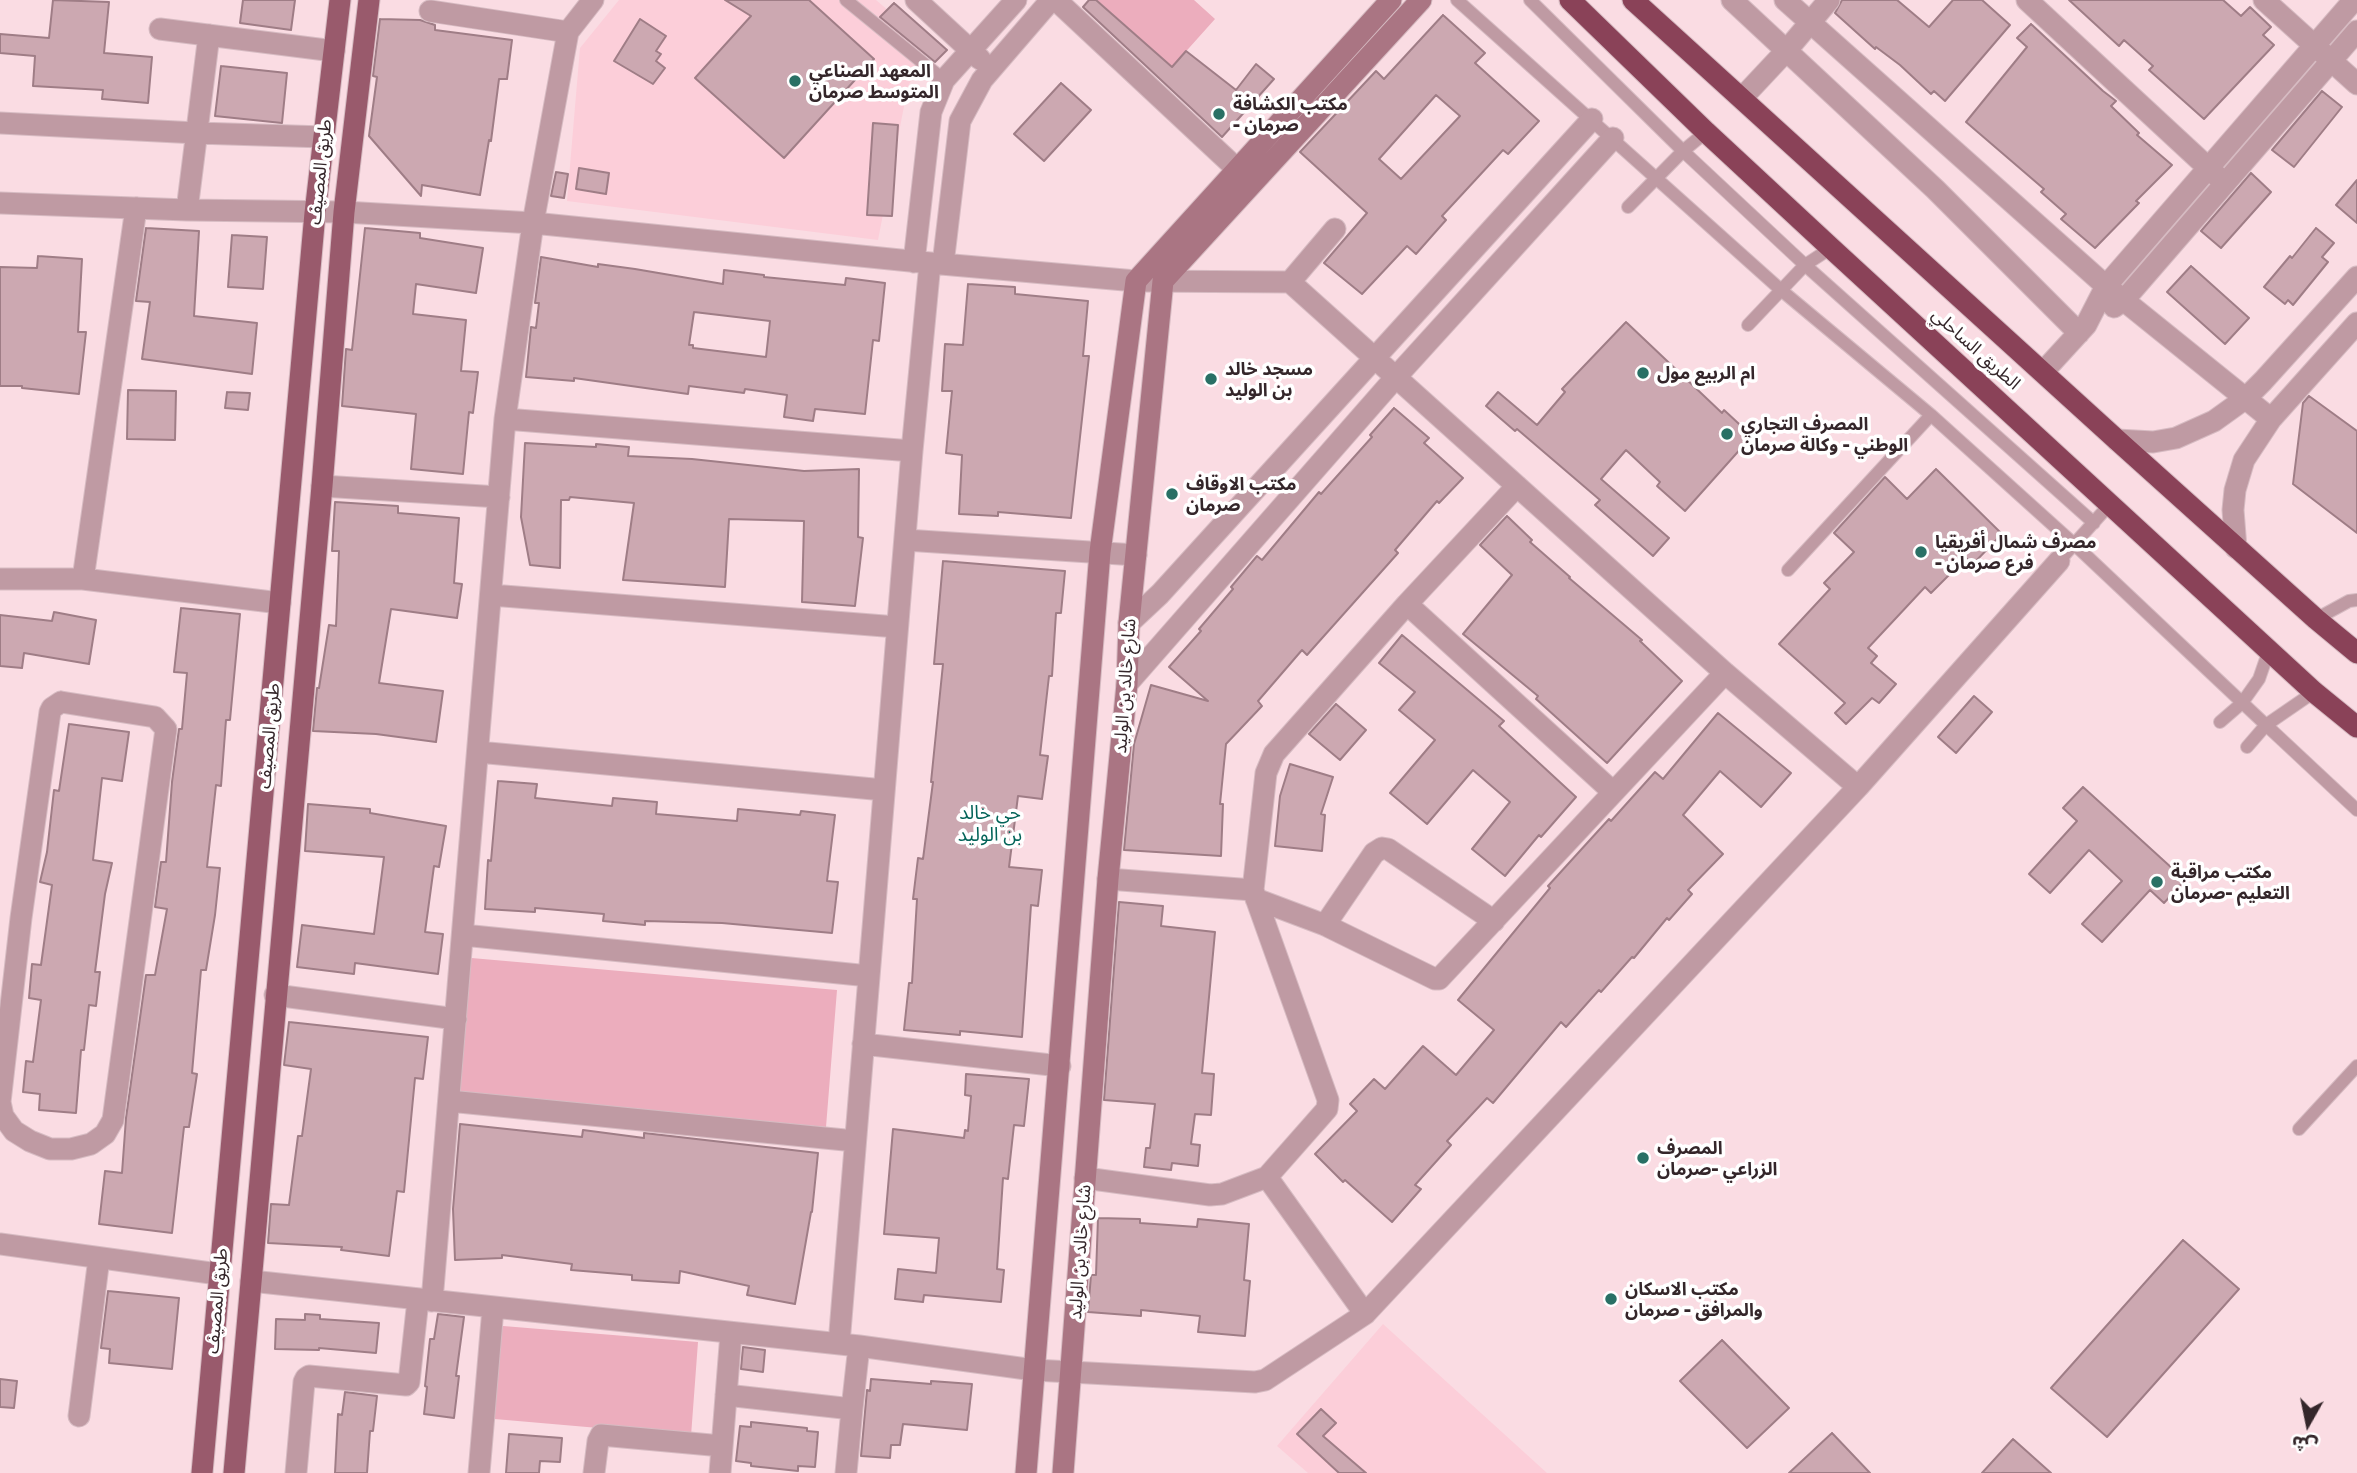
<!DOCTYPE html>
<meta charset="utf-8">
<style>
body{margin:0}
#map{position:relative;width:2357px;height:1473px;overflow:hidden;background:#fadce3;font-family:"Golos Text","Noto Sans Arabic",sans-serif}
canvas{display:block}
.north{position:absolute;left:2273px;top:1389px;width:70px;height:70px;-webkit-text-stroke:5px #fff;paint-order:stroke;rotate:189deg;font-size:19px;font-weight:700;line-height:28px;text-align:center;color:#34262a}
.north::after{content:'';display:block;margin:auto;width:24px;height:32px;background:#34262a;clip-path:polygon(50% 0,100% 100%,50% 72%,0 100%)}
</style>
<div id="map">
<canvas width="2357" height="1473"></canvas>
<div class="north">ش</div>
</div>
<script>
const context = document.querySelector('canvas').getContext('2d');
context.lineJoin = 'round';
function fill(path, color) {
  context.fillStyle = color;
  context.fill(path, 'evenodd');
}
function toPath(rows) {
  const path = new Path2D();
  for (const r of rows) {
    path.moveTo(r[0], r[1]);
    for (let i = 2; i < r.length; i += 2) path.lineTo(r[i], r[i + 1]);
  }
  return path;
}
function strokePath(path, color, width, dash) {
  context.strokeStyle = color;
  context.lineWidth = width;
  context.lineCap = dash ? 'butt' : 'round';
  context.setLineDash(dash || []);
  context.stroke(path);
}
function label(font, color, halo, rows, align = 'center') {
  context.font = font + ' "Golos Text","Noto Sans Arabic",sans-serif';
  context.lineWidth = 7;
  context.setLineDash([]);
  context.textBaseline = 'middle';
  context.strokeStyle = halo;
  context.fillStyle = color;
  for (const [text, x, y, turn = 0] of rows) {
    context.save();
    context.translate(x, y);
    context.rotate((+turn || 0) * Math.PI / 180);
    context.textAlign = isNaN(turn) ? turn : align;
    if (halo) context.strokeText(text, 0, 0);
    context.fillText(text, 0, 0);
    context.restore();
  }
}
const built = toPath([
 [619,0,876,0,931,47,908,86,878,240,567,201,580,48],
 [1383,1324,1547,1473,1308,1473,1277,1446]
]);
const green = toPath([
 [1097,0,1194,0,1215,19,1172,67],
 [460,957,837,990,826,1127,448,1094],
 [491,1325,698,1342,691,1436,483,1418]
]);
const building = toPath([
 [53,0,109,2,104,53,152,57,148,103,102,99,103,90,33,86,35,56,0,53,0,34,49,38,53,0],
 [243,0,295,0,291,30,240,23,243,0],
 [725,0,809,0,874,59,784,158,695,78,751,16,725,0],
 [1089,0,1096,0,1172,67,1186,51,1236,90,1256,64,1274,79,1222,137,1083,7,1089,0],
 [1842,0,1897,0,1929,27,1953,0,1982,0,2010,25,1945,101,1934,91,1931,94,1900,65,1876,47,1875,49,1835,13,1842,0],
 [2069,0,2223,0,2241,16,2250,7,2271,27,2263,35,2274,45,2204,119,2149,70,2153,66,2124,40,2119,46,2069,0],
 [894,3,947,50,935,62,880,17,894,3],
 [1443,15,1485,53,1475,63,1539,121,1508,154,1503,150,1442,216,1446,220,1416,254,1407,246,1362,294,1324,263,1367,213,1300,152,1376,71,1384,79,1443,15],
 [1436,95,1460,116,1401,179,1379,159,1436,95],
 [380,19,420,20,435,25,435,30,512,40,507,79,499,79,491,141,489,140,480,195,422,185,421,196,369,136,377,77,373,76,380,19],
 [640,19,666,36,656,51,661,54,656,61,665,68,653,84,614,61,640,19],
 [2031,24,2103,91,2116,101,2111,106,2139,133,2137,135,2172,165,2136,201,2139,203,2095,248,2061,219,2066,214,2041,192,2044,189,1966,122,2027,47,2017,38,2031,24],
 [221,66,287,73,282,123,215,116,221,66],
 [1061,83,1091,110,1044,161,1014,134,1061,83],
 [2322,91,2342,107,2294,167,2272,150,2322,91],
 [873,123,898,125,892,216,867,215,873,123],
 [579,168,609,173,606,194,576,189,579,168],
 [556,172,568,174,564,198,551,196,556,172],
 [2251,173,2271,192,2221,248,2201,231,2251,173],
 [2357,180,2357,223,2336,205,2357,180],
 [146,228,199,231,194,316,257,323,252,374,142,359,150,302,136,301,146,228],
 [365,228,420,233,420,238,483,248,476,293,416,284,413,314,466,320,461,371,478,372,473,413,469,412,463,474,411,469,416,414,342,406,346,349,352,350,365,228],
 [2316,228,2334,243,2322,257,2328,262,2293,305,2288,300,2285,304,2264,287,2290,256,2292,258,2316,228],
 [232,235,267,237,263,289,228,287,232,235],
 [38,256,82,259,78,332,86,332,79,394,22,388,22,386,0,386,0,267,37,268,38,256],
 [541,257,598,267,598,264,635,269,723,284,724,270,764,275,764,277,845,285,846,278,885,283,879,341,873,340,865,414,815,409,813,421,784,417,787,395,745,389,744,393,689,386,688,394,574,378,574,381,526,377,531,327,536,328,539,303,535,303,541,257],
 [694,312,770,321,766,357,693,348,693,345,689,345,694,312],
 [2191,266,2249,318,2225,344,2167,292,2191,266],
 [968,284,1015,287,1015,294,1088,301,1083,356,1089,356,1071,518,998,512,998,516,959,514,962,455,946,453,952,391,942,391,945,344,963,345,968,284],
 [1626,322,1722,413,1724,410,1752,436,1685,511,1657,486,1660,482,1626,450,1601,479,1669,538,1653,556,1595,505,1600,500,1517,429,1515,431,1486,406,1498,392,1537,425,1565,392,1562,389,1626,322],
 [128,390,176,391,175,440,127,439,128,390],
 [227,392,250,393,248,410,225,408,227,392],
 [2309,396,2357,431,2357,533,2293,484,2303,403,2309,396],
 [1394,408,1429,438,1424,443,1463,478,1439,503,1437,501,1395,550,1398,553,1307,655,1302,650,1258,701,1262,706,1226,744,1220,804,1223,804,1221,856,1124,850,1134,744,1151,685,1208,701,1169,667,1201,631,1199,629,1233,589,1231,587,1257,556,1262,560,1319,492,1321,494,1372,437,1370,435,1394,408],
 [525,443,596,447,596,444,629,447,628,456,692,459,804,471,859,469,858,537,863,538,855,606,802,602,804,521,729,519,725,587,623,580,634,503,570,497,569,500,561,500,560,568,530,565,521,517,525,443],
 [1936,469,2002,534,1973,564,1966,558,1931,593,1925,587,1868,648,1877,656,1871,663,1896,684,1879,703,1872,698,1846,724,1835,713,1845,703,1779,644,1830,589,1824,583,1854,552,1834,533,1885,477,1907,499,1936,469],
 [335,502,398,506,398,513,459,518,454,583,462,584,457,618,391,609,379,683,443,691,436,742,376,734,313,731,317,688,319,688,329,625,336,626,339,551,332,551,335,502],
 [1507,516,1532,540,1530,542,1570,577,1569,578,1642,640,1640,641,1682,681,1607,763,1536,699,1538,696,1463,634,1512,575,1480,545,1507,516],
 [943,561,1065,571,1061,613,1056,613,1052,676,1049,676,1040,755,1048,756,1042,799,1018,796,1009,867,1042,870,1038,906,1031,905,1022,1037,960,1031,960,1035,904,1030,909,983,912,983,917,899,913,899,918,858,923,859,933,782,931,782,943,664,934,664,943,561],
 [181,608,240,614,230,720,226,720,221,786,216,785,207,867,220,868,215,915,206,970,201,970,192,1073,197,1074,189,1127,184,1127,172,1233,99,1224,105,1171,122,1173,126,1118,146,975,155,975,167,909,155,907,161,862,166,862,172,782,179,729,182,729,187,673,174,672,181,608],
 [54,612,96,620,89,664,24,653,22,668,0,666,0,615,52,621,54,612],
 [1402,635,1504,721,1499,726,1576,797,1541,837,1539,835,1505,876,1472,849,1510,802,1473,770,1427,824,1390,793,1435,740,1399,710,1415,692,1379,663,1402,635],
 [1974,696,1992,712,1956,753,1938,737,1974,696],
 [1336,704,1366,730,1340,760,1309,734,1336,704],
 [1718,713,1791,773,1761,807,1720,771,1683,815,1723,854,1688,890,1692,894,1669,920,1667,918,1634,958,1632,957,1601,992,1599,990,1566,1027,1561,1022,1493,1103,1487,1098,1447,1141,1451,1145,1415,1185,1421,1189,1392,1222,1345,1180,1343,1182,1315,1154,1357,1111,1350,1104,1374,1079,1385,1089,1423,1046,1456,1075,1494,1030,1458,1000,1550,888,1548,886,1609,819,1611,821,1655,772,1663,779,1718,713],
 [69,724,129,732,122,781,102,778,93,860,112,863,105,894,95,972,100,972,96,1006,89,1005,84,1050,81,1050,76,1113,39,1110,40,1094,23,1092,26,1061,33,1062,41,1000,29,998,32,964,41,965,52,885,40,882,47,852,54,790,59,791,69,724],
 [1290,764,1333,777,1321,814,1325,815,1322,851,1275,846,1280,796,1290,764],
 [498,781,537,784,535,798,612,806,613,798,657,802,656,814,737,821,738,809,800,815,801,811,835,815,827,881,838,882,832,933,722,923,645,921,645,925,603,921,604,914,535,908,535,912,485,909,488,860,491,861,498,781],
 [2083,787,2185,880,2164,903,2150,890,2102,942,2082,924,2122,881,2089,850,2050,893,2029,874,2077,821,2063,808,2083,787],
 [308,804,370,809,370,813,446,826,439,867,434,866,425,932,443,934,438,974,355,963,354,974,297,967,302,925,374,934,384,857,305,851,308,804],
 [1119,902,1163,906,1161,926,1215,932,1202,1073,1214,1074,1211,1115,1195,1114,1191,1144,1200,1145,1198,1166,1172,1163,1171,1170,1144,1167,1146,1148,1150,1148,1155,1104,1104,1100,1119,902],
 [289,1022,428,1037,423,1079,415,1078,404,1192,397,1191,389,1256,341,1250,342,1247,268,1243,271,1204,289,1205,298,1136,302,1136,311,1069,284,1065,289,1022],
 [966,1074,1029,1079,1024,1126,1014,1125,1008,1179,1003,1178,997,1269,1004,1270,1001,1302,924,1295,923,1302,895,1299,898,1269,936,1273,939,1238,884,1234,893,1129,964,1138,965,1130,968,1131,971,1096,965,1095,966,1074],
 [460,1124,582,1137,583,1130,644,1138,644,1133,818,1153,812,1212,811,1212,795,1304,747,1295,749,1286,680,1271,679,1283,632,1280,632,1275,571,1270,572,1264,502,1255,502,1258,455,1260,453,1209,460,1124],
 [1098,1218,1140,1219,1140,1223,1197,1227,1198,1219,1249,1224,1244,1280,1250,1281,1245,1336,1198,1332,1200,1316,1141,1310,1141,1316,1088,1312,1091,1275,1096,1275,1098,1218],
 [2183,1240,2239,1289,2107,1437,2051,1388,2183,1240],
 [108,1291,179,1298,172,1369,109,1363,110,1349,101,1348,108,1291],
 [305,1314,320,1315,320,1319,379,1323,376,1353,319,1348,319,1350,275,1349,276,1319,305,1320,305,1314],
 [438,1314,464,1317,456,1376,459,1376,454,1418,424,1414,427,1387,425,1386,430,1339,434,1339,438,1314],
 [1722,1340,1789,1408,1747,1448,1680,1381,1722,1340],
 [743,1347,765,1350,763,1372,741,1369,743,1347],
 [0,1379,17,1381,14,1408,0,1407,0,1379],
 [871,1379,931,1384,931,1381,972,1384,967,1430,903,1424,900,1445,891,1445,890,1458,861,1456,867,1390,870,1391,871,1379],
 [345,1392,377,1396,373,1431,370,1431,367,1473,335,1473,338,1414,342,1415,345,1392],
 [1321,1409,1336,1423,1323,1436,1366,1473,1339,1473,1297,1434,1321,1409],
 [751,1422,807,1428,807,1431,818,1432,815,1467,798,1466,798,1471,751,1466,751,1463,736,1461,740,1426,751,1427,751,1422],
 [1832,1433,1870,1473,1789,1473,1832,1433],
 [509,1434,562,1438,560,1462,540,1461,539,1473,506,1473,509,1434],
 [2013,1439,2051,1473,1982,1473,2013,1439]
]);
const lane = toPath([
 [846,0,944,80],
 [1457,0,1781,290,1931,415,2074,544,2266,725,2247,747],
 [1530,0,1683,151,1805,265,2094,523],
 [1628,207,1683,151,1706,132],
 [1748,325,1805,265,1831,248],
 [2059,561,2111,503],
 [1788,570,1931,415],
 [2316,619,2349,601,2357,600],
 [2314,692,2266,725,2357,810],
 [2220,722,2242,703,2259,679,2269,650],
 [2299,1129,2357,1066]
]);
const street = toPath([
 [916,0,980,59],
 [1056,0,1238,170],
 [1732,0,1935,189,2079,333],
 [1785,0,2106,286,2271,419],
 [2027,0,2218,177],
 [2264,0,2357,84],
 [430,11,568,32],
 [160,29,334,51],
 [1742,98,1787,50,1829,0],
 [0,123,197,133,324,137],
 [0,203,187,210,344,212,533,223,930,263,1136,281,1290,282,1725,673,1858,787],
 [187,210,209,35],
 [914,262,931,112,944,80,1016,0],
 [943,264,960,121,982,80,1051,0],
 [1290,282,1335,229],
 [2114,307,2124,300,2357,31],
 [2043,372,2086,325,2106,286,2354,0],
 [505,419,912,451],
 [2117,440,2153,442,2176,438,2214,421,2246,398,2263,381,2357,277],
 [322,486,499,497],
 [905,540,1136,555],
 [2236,548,2233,510,2235,490,2244,460,2271,419,2357,323],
 [0,579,83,579,280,603],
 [83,579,136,208],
 [491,595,897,627],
 [1407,604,1613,792],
 [1129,623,1160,594,1592,119],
 [1127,684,1396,377,1613,138],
 [61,702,155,717,166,729,113,1120,105,1134,91,1144,71,1149,50,1149,30,1141,14,1131,3,1116,0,1102,21,918,50,712,52,708,61,702],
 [478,752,884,790],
 [1108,879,1253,890],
 [1256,899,1325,925,1435,979,1439,979,1725,673],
 [1325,925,1374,853,1382,848,1388,849,1494,921],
 [463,935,869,976],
 [275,995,456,1019],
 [863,1044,1060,1066],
 [449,1101,855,1141],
 [1267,1177,1365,1314],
 [1085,1178,1210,1195,1222,1194,1267,1177,1327,1109,1328,1100,1253,890,1266,773,1274,754,1407,604,1517,486],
 [0,1244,218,1274],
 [251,1281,859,1346,1034,1370,1255,1382,1265,1380,1365,1314,1858,787,2059,561],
 [432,1301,505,419,533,223,568,32,593,0],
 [839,1344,912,451,930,263],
 [726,1395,852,1409,846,1473],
 [852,1409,859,1346],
 [79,1416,99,1258],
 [296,1473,304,1382,306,1378,309,1376,406,1385,409,1382,418,1300],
 [479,1473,493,1308],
 [594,1473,598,1441,601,1435,722,1446],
 [720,1473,731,1333]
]);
const secondary = toPath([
 [1026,1473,1100,552,1136,281,1391,0],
 [1063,1473,1108,879,1127,684,1129,623,1163,281,1421,0]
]);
const primary = toPath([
 [202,1473,315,213,340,0],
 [234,1473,322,486,344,212,369,0]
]);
const highway = toPath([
 [1570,0,1706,132,1831,248,2314,692,2357,727],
 [1633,0,2117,440,2316,619,2357,653]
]);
const markers = [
 [795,81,7,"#297065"],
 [1219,114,7,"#297065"],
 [1643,373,7,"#297065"],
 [1211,379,7,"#297065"],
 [1727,434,7,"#297065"],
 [1172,494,7,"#297065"],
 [1921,552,7,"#297065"],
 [2157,882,7,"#297065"],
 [1643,1158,7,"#297065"],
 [1611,1299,7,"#297065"]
];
const poiNames = [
 ["المعهد الصناعي",809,71],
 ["المتوسط صرمان",809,92],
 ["مكتب الكشافة",1233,104],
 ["- صرمان",1233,125],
 ["مسجد خالد",1225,369],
 ["بن الوليد",1225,390],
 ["ام الربيع مول",1657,373],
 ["المصرف التجاري",1741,424],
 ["الوطني - وكالة صرمان",1741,445],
 ["مكتب الاوقاف",1186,484],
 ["صرمان",1186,505],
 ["مصرف شمال أفريقيا",1935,542],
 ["- فرع صرمان",1935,563],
 ["مكتب مراقبة",2171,872],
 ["التعليم -صرمان",2171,893],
 ["المصرف",1657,1148],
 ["الزراعي -صرمان",1657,1169],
 ["مكتب الاسكان",1625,1289],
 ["والمرافق - صرمان",1625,1310]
];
const streetNames = [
 ["طريق المصيف",320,172,-84],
 ["الطريق الساحلي",1976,349,42],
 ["شارع خالد بن الوليد",1125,686,-86],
 ["طريق المصيف",269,736,-85],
 ["شارع خالد بن الوليد",1080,1252,-86],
 ["طريق المصيف",217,1301,-85]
];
const neighbourhoodNames = [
 ["حي خالد",990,813],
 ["بن الوليد",990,835]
];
fill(built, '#fcced9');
fill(green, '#ecadbd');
fill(building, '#cca8b1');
strokePath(building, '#9f7d86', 2);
strokePath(lane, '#d6bbc2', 14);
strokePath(street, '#d6bbc2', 23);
strokePath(secondary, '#d6bbc2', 23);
strokePath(primary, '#d6bbc2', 23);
strokePath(highway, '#d6bbc2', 23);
strokePath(lane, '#bf9aa3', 12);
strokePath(street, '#bf9aa3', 21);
strokePath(secondary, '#aa7583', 21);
strokePath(primary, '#995a6c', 21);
strokePath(highway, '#8a4258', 21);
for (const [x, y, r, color] of markers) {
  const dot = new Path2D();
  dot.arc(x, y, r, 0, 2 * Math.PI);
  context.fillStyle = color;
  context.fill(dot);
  strokePath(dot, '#fff', 2.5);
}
label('bold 18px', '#34262a', '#fff', poiNames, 'left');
label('18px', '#34262a', '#fff', streetNames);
label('19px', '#026358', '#fff', neighbourhoodNames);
</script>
